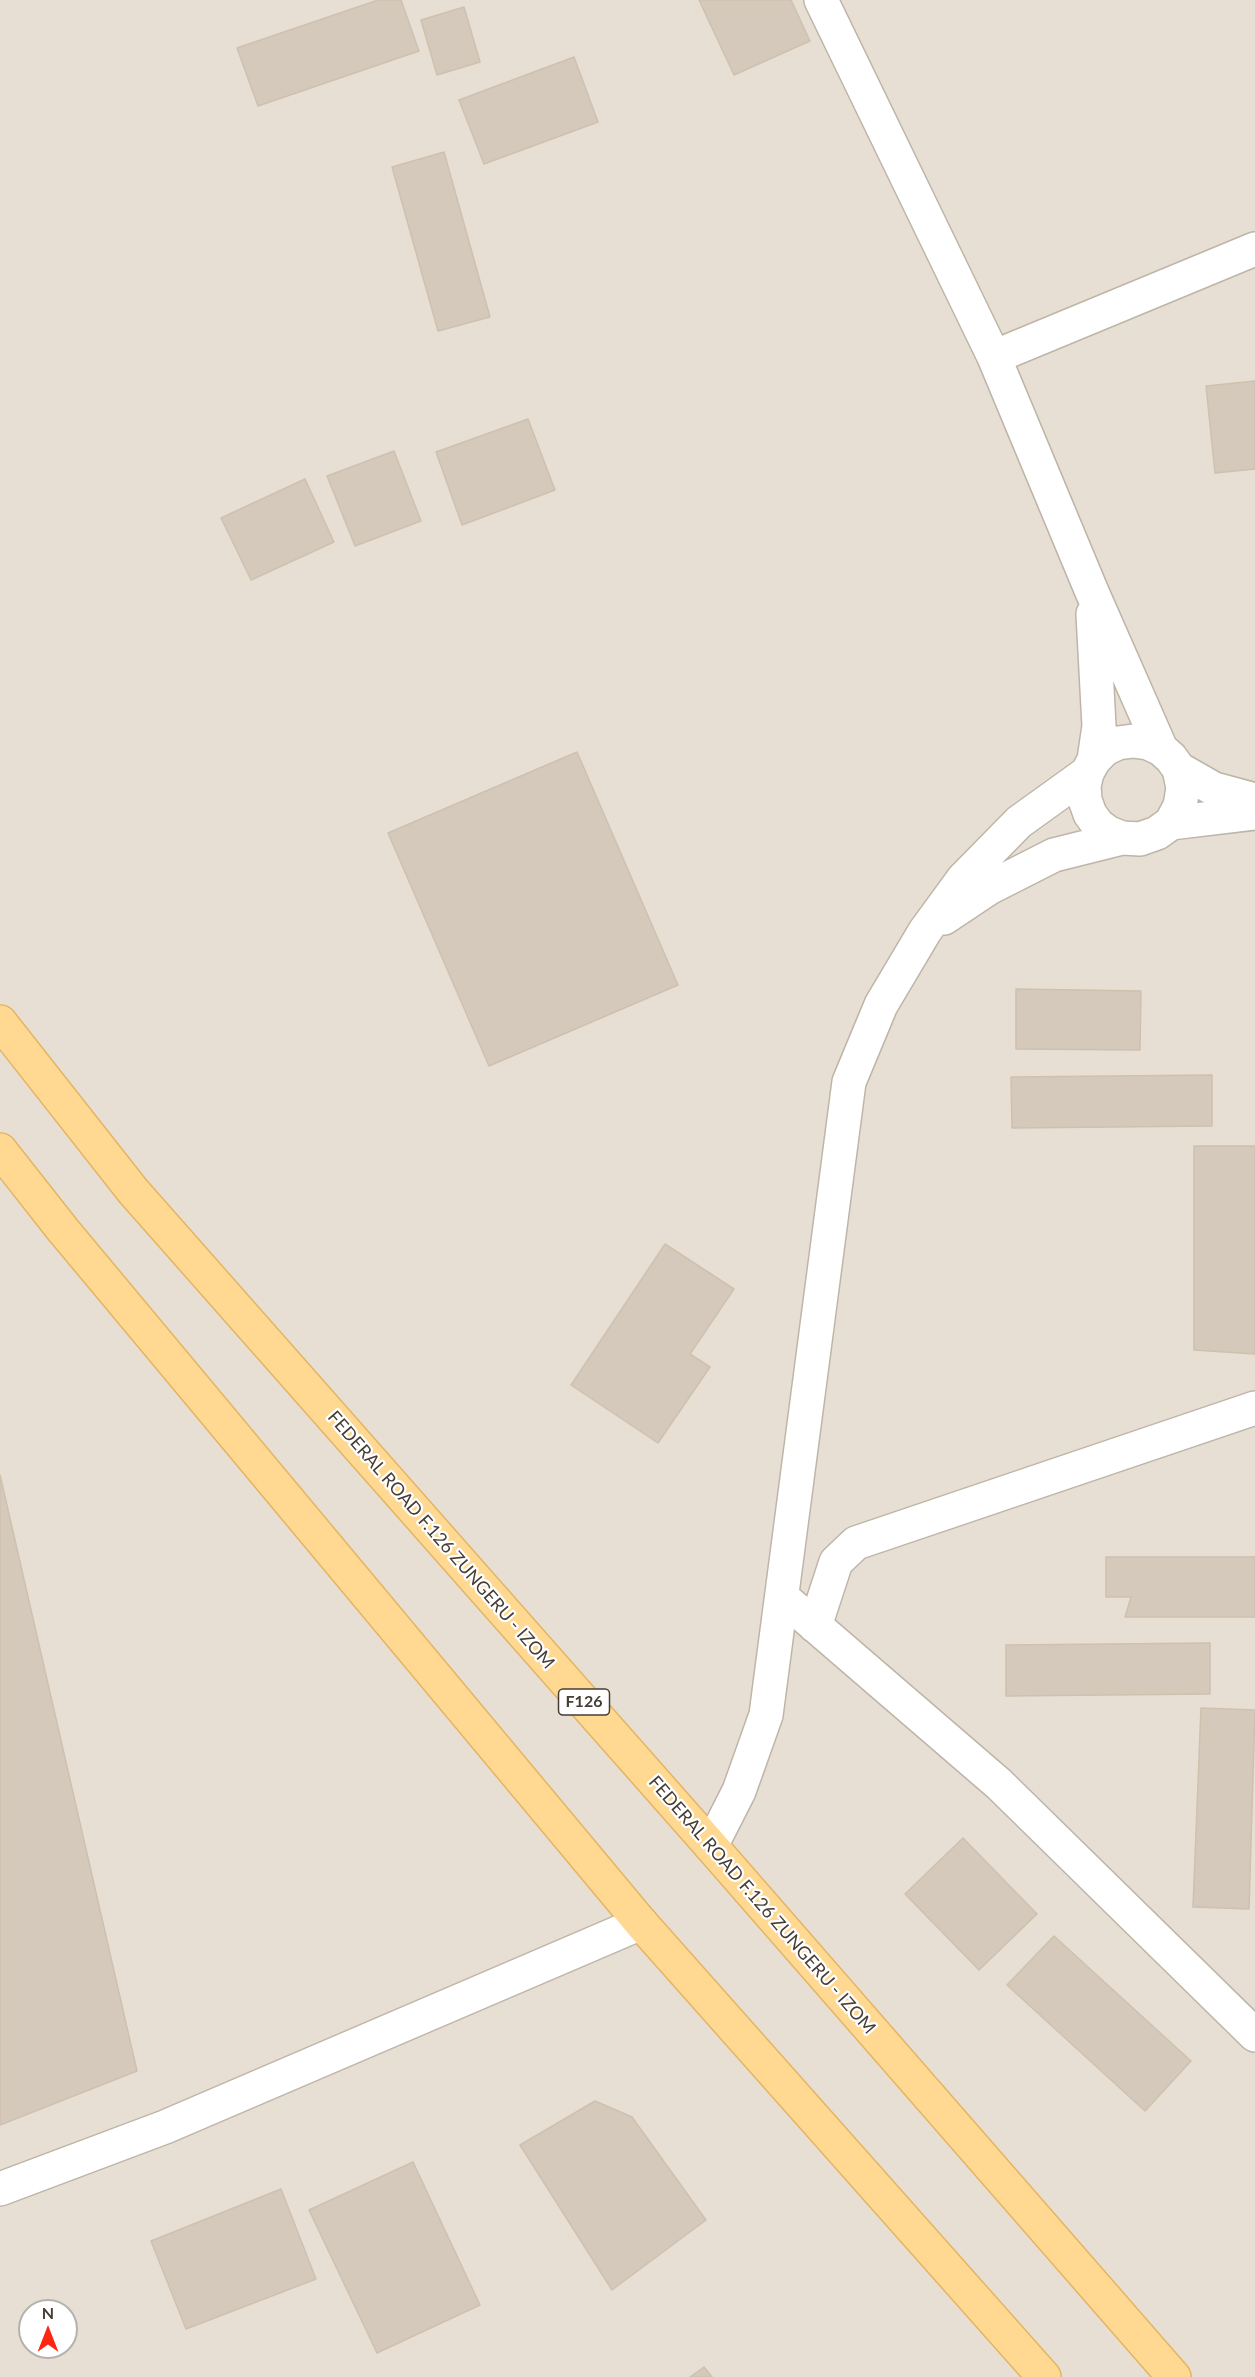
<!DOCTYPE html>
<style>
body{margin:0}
#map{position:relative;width:1255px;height:2377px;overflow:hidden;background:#f3eee5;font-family:Lato,sans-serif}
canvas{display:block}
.north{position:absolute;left:18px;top:2299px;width:60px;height:60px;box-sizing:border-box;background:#fff;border:2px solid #b5b2ae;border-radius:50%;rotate:0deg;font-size:16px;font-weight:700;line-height:24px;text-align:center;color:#463e35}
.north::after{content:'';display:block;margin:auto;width:21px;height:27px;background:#fd2613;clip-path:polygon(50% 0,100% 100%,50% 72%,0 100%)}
</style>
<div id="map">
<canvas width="1255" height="2377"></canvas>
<div class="north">N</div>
</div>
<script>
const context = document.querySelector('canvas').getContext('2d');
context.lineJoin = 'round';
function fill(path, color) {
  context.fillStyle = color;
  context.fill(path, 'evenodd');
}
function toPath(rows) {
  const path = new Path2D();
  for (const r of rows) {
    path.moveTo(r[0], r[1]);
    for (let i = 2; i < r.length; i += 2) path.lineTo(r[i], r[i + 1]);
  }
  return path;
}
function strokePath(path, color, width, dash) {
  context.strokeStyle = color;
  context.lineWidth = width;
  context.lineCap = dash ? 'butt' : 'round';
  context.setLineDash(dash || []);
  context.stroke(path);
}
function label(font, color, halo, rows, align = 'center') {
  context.font = font + ' Lato,sans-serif';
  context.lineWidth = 4.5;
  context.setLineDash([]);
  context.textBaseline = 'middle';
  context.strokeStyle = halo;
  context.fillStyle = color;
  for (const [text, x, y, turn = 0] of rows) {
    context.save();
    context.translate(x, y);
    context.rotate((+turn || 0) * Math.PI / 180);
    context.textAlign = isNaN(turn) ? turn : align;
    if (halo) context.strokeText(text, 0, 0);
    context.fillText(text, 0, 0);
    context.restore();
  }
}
const residential = toPath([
 [0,0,1255,0,1255,2377,0,2377],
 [30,2311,66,2311,66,2347,30,2347]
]);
const building = toPath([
 [378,0,401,0,419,51,258,106,237,48,378,0],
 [699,0,791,0,810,41,734,75,699,0],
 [464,7,480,62,437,75,421,20,464,7],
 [574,57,598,122,484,164,459,100,574,57],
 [444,152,490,317,438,331,392,167,444,152],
 [1255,381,1255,469,1215,473,1206,386,1255,381],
 [528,419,555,490,462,525,436,452,528,419],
 [394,451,421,521,355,546,327,476,394,451],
 [305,479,334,542,251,580,221,518,305,479],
 [577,752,678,985,489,1066,388,833,577,752],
 [1016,989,1141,991,1140,1050,1016,1049,1016,989],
 [1212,1075,1212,1126,1012,1128,1011,1077,1212,1075],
 [1194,1146,1255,1146,1255,1354,1194,1350,1194,1146],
 [665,1244,734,1289,690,1354,710,1367,658,1443,571,1385,665,1244],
 [0,1475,137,2071,0,2125,0,1475],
 [1106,1557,1255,1557,1255,1617,1125,1617,1131,1597,1106,1597,1106,1557],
 [1210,1643,1210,1694,1006,1696,1006,1645,1210,1643],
 [1201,1708,1255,1710,1249,1909,1193,1907,1201,1708],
 [963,1838,1037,1914,979,1970,905,1894,963,1838],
 [1054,1936,1191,2061,1145,2111,1007,1985,1054,1936],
 [595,2101,632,2117,706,2220,612,2290,520,2145,595,2101],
 [413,2162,480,2305,377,2353,309,2210,413,2162],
 [281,2189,316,2279,186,2329,151,2241,281,2189],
 [704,2367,712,2377,690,2377,704,2367]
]);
const street = toPath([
 [821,0,994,357,1092,592,1161,749],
 [994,357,1255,249],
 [1093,614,1099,726,1094,760],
 [1179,769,1214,789,1255,800],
 [1171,823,1255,813],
 [944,918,989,888,1054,855,1122,838],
 [782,1597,999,1784,1255,2035],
 [815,1626,836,1562,856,1543,1255,1408],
 [711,1846,739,1791,766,1715,849,1082,881,1005,925,931,963,879,1019,822,1087,773,1094,760,1105,749,1118,743,1133,741,1148,743,1161,749,1171,758,1179,769,1183,788,1180,806,1171,823,1157,833,1140,839,1122,838,1109,833,1098,825,1090,814,1085,800,1084,786,1087,773],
 [0,2189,165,2127,641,1923]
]);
const primary = toPath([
 [0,1022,133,1191,711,1846,1174,2377],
 [0,1150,63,1230,641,1923,1044,2377]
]);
const shields = [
 [584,1702,51]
];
const shieldNames = [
 ["F126",584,1702]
];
const streetNames = [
 ["FEDERAL ROAD F.126 ZUNGERU - IZOM",441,1540,49],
 ["FEDERAL ROAD F.126 ZUNGERU - IZOM",762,1905,49]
];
fill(residential, '#e7dfd3');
fill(building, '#d5c9bb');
strokePath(building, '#d0c0ae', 1.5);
strokePath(street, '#beb5a8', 36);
strokePath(primary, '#e5b461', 36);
strokePath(street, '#fff', 33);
strokePath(primary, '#ffd992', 33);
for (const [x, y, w] of shields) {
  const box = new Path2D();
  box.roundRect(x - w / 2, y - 13, w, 26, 4.5);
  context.fillStyle = '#fff';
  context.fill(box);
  strokePath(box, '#463e35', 1.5);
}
label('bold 16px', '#463e35', null, shieldNames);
label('18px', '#463e35', '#fff', streetNames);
</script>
